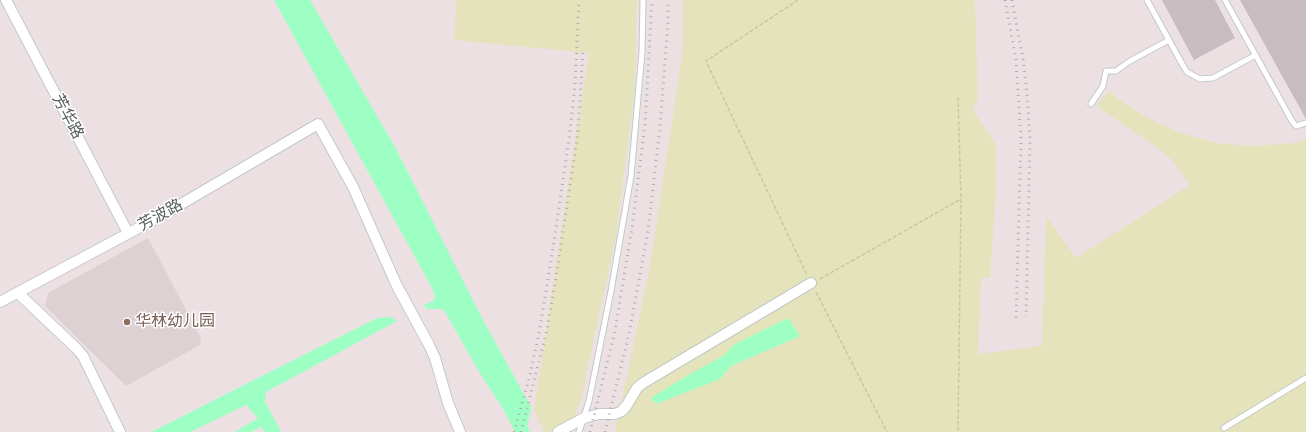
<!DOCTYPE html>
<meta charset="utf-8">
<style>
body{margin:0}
canvas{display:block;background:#ece0e3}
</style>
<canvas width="1306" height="432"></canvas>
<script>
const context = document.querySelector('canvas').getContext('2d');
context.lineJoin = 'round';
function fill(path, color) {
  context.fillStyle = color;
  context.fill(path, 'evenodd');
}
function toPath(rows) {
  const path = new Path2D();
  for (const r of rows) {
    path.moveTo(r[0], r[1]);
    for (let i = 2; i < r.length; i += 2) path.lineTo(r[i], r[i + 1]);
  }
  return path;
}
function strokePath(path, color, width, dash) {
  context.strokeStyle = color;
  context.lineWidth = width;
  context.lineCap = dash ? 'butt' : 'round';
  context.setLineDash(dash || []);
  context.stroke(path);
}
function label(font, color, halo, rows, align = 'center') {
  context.font = font + ' Jost,"Noto Sans SC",sans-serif';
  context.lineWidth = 3;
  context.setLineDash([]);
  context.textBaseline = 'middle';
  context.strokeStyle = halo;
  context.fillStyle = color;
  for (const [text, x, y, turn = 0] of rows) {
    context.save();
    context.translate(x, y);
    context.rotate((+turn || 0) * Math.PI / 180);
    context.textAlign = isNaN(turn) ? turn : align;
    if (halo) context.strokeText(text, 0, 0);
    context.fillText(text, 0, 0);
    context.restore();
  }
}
const education = toPath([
 [148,238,201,338,200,345,126,386,45,306,48,293]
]);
const green = toPath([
 [455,0,637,0,635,87,616,237,581,399,574,418,549,432,544,432,534,409,589,53,454,40,456,10],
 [683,0,975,0,978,99,972,109,996,145,996,192,990,278,981,278,978,354,1042,346,1046,216,1076,258,1190,185,1172,160,1155,146,1096,106,1109,91,1117,98,1148,118,1181,133,1216,143,1252,146,1295,143,1306,139,1306,432,615,432,649,272,683,49]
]);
const water = toPath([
 [274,0,310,0,395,147,483,320,531,407,527,427,530,432,515,432,502,407,481,375,445,312,442,309,427,309,424,305,433,301,435,297,432,288],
 [391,317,397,321,266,392,265,401,281,432,265,432,261,427,251,432,235,432,258,418,246,405,190,432,151,432,377,318],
 [788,318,800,336,731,366,720,379,656,404,651,398,690,374,723,356,735,344]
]);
const building = toPath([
 [1162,0,1215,0,1235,38,1194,60],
 [1240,0,1306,0,1306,119]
]);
const path = toPath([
 [798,0,706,61,807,275],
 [958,97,961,199,958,432],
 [820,279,961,199],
 [816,292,887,432]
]);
const service = toPath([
 [1147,0,1181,62,1187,72,1200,79,1213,78,1254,56],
 [1225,0,1292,121,1296,126,1306,123],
 [1091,104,1103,86,1106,71,1116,71,1130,61,1169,40],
 [1224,428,1306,378],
 [579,432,589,401,611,291,631,176,642,52,643,0]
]);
const minor = toPath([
 [6,0,128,233],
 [18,293,77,349,83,356,120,432],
 [0,302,159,217,318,124,353,187,397,286,429,345,435,358,448,403,460,432],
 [558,432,584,418,599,414,615,414,622,411,627,405,637,388,643,383,811,283]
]);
const rail = toPath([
 [1005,0,1016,60,1021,139,1016,318],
 [1012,0,1023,59,1027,94,1030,139,1026,317],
 [514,432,530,375,540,328,555,235,569,139,575,85,579,0],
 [521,432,547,330,555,283,577,139,581,85,583,50],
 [590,432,615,331,632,228,645,125,652,0],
 [605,432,629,334,648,231,660,127,668,23,668,0]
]);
const markers = [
 [127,322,4,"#8d6e63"]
];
const streetNames = [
 ["芳华路",67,117,62],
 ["芳波路",161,216,-29]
];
const educationNames = [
 ["华林幼儿园",135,322]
];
fill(education, '#ded1d4');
fill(green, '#e4e3bc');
fill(water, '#9dffc4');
fill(building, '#c7bcc0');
strokePath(service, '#c2c9c6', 7);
strokePath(minor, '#c2c9c6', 12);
strokePath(path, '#c1cd9a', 1.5, [4, 2]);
strokePath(service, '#fff', 5);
strokePath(minor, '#fff', 10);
strokePath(rail, '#abadac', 3, [1, 5]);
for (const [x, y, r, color] of markers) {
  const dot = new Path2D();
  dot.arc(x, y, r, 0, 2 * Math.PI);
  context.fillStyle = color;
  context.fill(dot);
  strokePath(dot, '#fff', 1.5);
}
label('16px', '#59615d', '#fff', streetNames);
label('16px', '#785e54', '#fff', educationNames, 'left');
</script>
